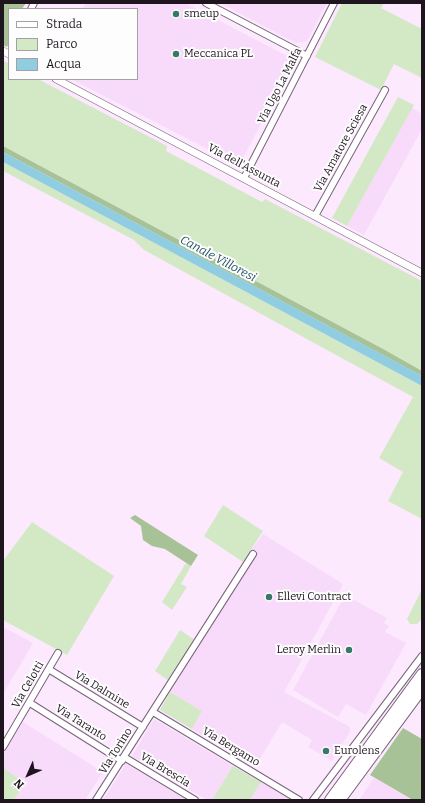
<!DOCTYPE html>
<style>
body{margin:0}
#map{position:relative;width:425px;height:803px;overflow:hidden;background:#fde9fe;font-family:Bitter,serif}
canvas{display:block}
.frame{position:absolute;inset:0;border:4px solid #1e151e;pointer-events:none}
.legend{position:absolute;left:8px;top:8px;width:130px;height:72px;box-sizing:border-box;background:#fdfdfd;border:1px solid #a4a0a4;margin:0;padding:5px 7px;list-style:none;font-size:12px;color:#1e151e}
.legend li{display:flex;align-items:center;gap:8px;height:20px}
.legend b{width:20px;border:1px solid #a4a0a4}
.north{position:absolute;left:8px;top:755px;width:40px;height:40px;-webkit-text-stroke:3px #fdfdfd;paint-order:stroke;rotate:225deg;font-size:11px;font-weight:700;line-height:16px;text-align:center;color:#1e151e}
.north::after{content:'';display:block;margin:auto;width:14px;height:18px;background:#1e151e;clip-path:polygon(50% 0,100% 100%,50% 72%,0 100%)}
</style>
<div id="map">
<canvas width="425" height="803"></canvas>
<div class="frame"></div>
<ul class="legend">
<li><b style="height:5px;background:#fff"></b>Strada</li>
<li><b style="height:11px;background:#d3e9c5"></b>Parco</li>
<li><b style="height:11px;background:#90cde1"></b>Acqua</li>
</ul>
<div class="north">N</div>
</div>
<script>
const context = document.querySelector('canvas').getContext('2d');
context.lineJoin = 'round';
function fill(path, color) {
  context.fillStyle = color;
  context.fill(path, 'evenodd');
}
function toPath(rows) {
  const path = new Path2D();
  for (const r of rows) {
    path.moveTo(r[0], r[1]);
    for (let i = 2; i < r.length; i += 2) path.lineTo(r[i], r[i + 1]);
  }
  return path;
}
function strokePath(path, color, width, dash) {
  context.strokeStyle = color;
  context.lineWidth = width;
  context.lineCap = dash ? 'butt' : 'round';
  context.setLineDash(dash || []);
  context.stroke(path);
}
function label(font, color, halo, rows, align = 'center') {
  context.font = font + ' Bitter,serif';
  context.lineWidth = 4;
  context.setLineDash([]);
  context.textBaseline = 'middle';
  context.strokeStyle = halo;
  context.fillStyle = color;
  for (const [text, x, y, turn = 0] of rows) {
    context.save();
    context.translate(x, y);
    context.rotate((+turn || 0) * Math.PI / 180);
    context.textAlign = isNaN(turn) ? turn : align;
    if (halo) context.strokeText(text, 0, 0);
    context.fillText(text, 0, 0);
    context.restore();
  }
}
const built = toPath([
 [86,3,185,3,295,60,243,158,233,162,71,79,137,79,137,9,82,9],
 [220,3,327,3,307,41,296,43],
 [412,108,422,114,422,129,364,235,347,226],
 [263,534,343,584,284,692,350,727,350,732,332,761,308,747,312,740,282,722,255,767,192,729,202,711,170,692,255,556,250,552],
 [345,595,387,618,384,623,389,626,385,632,406,643,366,715,346,704,338,717,293,690],
 [3,627,33,643,3,694],
 [154,719,233,766,212,800,207,800,132,756],
 [23,722,103,772,85,800,14,800,25,783,3,768,3,755],
 [126,764,187,800,103,800],
 [374,778,413,800,359,800],
 [261,782,291,799,292,800,250,800]
]);
const green = toPath([
 [342,3,384,3,381,8,422,29,422,78,394,64,381,90,315,57],
 [3,61,9,63,9,79,38,79,167,146,166,151,262,202,265,199,422,281,422,371,385,350,3,146],
 [398,97,414,105,347,226,332,218],
 [3,162,422,386,422,519,388,501,403,472,379,458,413,397,144,250,134,240,3,171],
 [223,505,263,531,243,562,204,536],
 [32,522,114,576,67,655,3,620,3,561],
 [186,563,191,566,181,584,187,587,172,610,162,602],
 [422,589,422,619,417,624,410,624,407,619],
 [180,630,195,640,169,681,155,671],
 [170,692,202,711,192,729,160,710],
 [233,766,261,782,250,800,212,800],
 [3,768,25,783,14,800,3,800]
]);
const forest = toPath([
 [3,3,26,3,22,9,9,9,9,43,7,47,3,45],
 [3,146,385,350,422,371,422,376,3,152],
 [135,515,198,555,191,566,165,549,152,546,143,540,141,526,130,518],
 [403,728,422,739,422,800,413,800,370,775]
]);
const water = toPath([
 [3,152,413,371,422,376,422,386,3,162]
]);
const minor = toPath([
 [206,3,307,56],
 [31,9,34,3],
 [244,178,334,3],
 [315,216,385,90],
 [50,670,143,727],
 [30,703,122,761],
 [153,712,299,800],
 [3,747,58,653],
 [124,757,195,800],
 [96,800,253,554],
 [313,800,422,656]
]);
const tertiary = toPath([
 [3,51,9,54],
 [56,79,422,273]
]);
const trunk = toPath([
 [330,800,422,674],
 [340,800,422,689]
]);
const markers = [
 [176,14,4,"#387867"],
 [176,54,4,"#387867"],
 [269,597,4,"#387867"],
 [349,650,4,"#387867"],
 [326,751,4,"#387867"]
];
const poiNames = [
 ["smeup",184,14],
 ["Meccanica PL",184,54],
 ["Ellevi Contract",277,597],
 ["Leroy Merlin",341,650,"right"],
 ["Eurolens",334,751]
];
const streetNames = [
 ["Via Ugo La Malfa",280,86,-63],
 ["Via Amatore Sciesa",341,148,-61],
 ["Via dell'Assunta",244,166,28],
 ["Via Celotti",28,685,-60],
 ["Via Dalmine",102,690,31],
 ["Via Taranto",81,723,32],
 ["Via Bergamo",231,747,31],
 ["Via Torino",116,751,-58],
 ["Via Brescia",165,770,31]
];
const waterNames = [
 ["Canale Villoresi",218,259,28]
];
fill(built, '#f8dafa');
fill(green, '#d3e9c5');
fill(forest, '#a7c296');
fill(water, '#90cde1');
strokePath(minor, '#79647b', 8);
strokePath(tertiary, '#79647b', 8);
strokePath(trunk, '#79647b', 12);
strokePath(minor, '#fff', 6);
strokePath(tertiary, '#fff', 7);
strokePath(trunk, '#fff', 10);
for (const [x, y, r, color] of markers) {
  const dot = new Path2D();
  dot.arc(x, y, r, 0, 2 * Math.PI);
  context.fillStyle = color;
  context.fill(dot);
  strokePath(dot, '#fdfdfd', 1.5);
}
label('11px', '#1e151e', '#fdfdfd', poiNames, 'left');
label('11px', '#1e151e', '#fdfdfd', streetNames);
label('italic 12px', '#1f5261', '#fdfdfd', waterNames);
</script>
